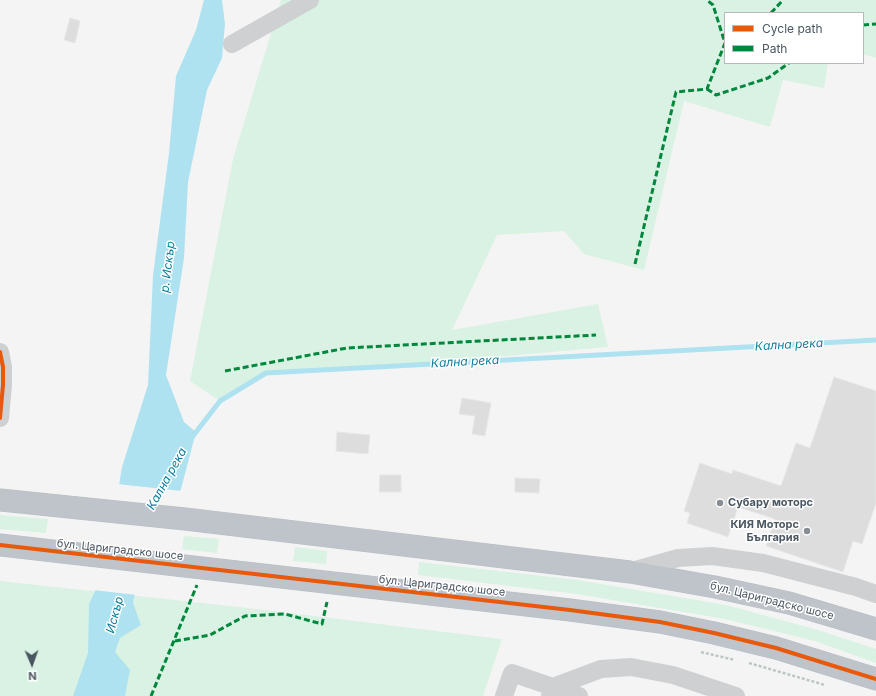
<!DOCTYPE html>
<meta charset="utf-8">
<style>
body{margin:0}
#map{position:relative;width:876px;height:696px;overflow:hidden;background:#f4f4f4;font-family:Inter,sans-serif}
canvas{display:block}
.legend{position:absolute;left:724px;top:12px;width:140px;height:52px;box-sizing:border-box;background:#fff;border:1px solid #b7bbc0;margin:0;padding:5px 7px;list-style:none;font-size:12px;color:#4a5661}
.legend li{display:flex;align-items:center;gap:8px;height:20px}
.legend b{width:20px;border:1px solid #b7bbc0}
.north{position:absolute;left:12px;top:644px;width:40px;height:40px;-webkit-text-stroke:3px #fff;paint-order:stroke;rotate:178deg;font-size:11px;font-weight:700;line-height:16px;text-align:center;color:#4a5661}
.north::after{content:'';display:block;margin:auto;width:14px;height:18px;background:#4a5661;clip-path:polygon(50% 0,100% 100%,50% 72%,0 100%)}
</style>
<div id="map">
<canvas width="876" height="696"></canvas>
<ul class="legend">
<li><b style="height:5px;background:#e8590c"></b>Cycle path</li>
<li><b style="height:5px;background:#00873e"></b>Path</li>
</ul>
<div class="north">N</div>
</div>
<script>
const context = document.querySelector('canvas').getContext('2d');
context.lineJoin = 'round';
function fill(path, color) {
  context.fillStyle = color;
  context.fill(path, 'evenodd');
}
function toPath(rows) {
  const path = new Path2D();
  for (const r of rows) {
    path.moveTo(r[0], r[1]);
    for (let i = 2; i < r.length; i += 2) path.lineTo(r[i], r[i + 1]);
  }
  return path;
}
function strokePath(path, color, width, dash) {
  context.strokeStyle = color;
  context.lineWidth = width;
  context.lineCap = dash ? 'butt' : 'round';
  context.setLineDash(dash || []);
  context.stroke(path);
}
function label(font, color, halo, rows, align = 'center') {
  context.font = font + ' Inter,sans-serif';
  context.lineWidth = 3;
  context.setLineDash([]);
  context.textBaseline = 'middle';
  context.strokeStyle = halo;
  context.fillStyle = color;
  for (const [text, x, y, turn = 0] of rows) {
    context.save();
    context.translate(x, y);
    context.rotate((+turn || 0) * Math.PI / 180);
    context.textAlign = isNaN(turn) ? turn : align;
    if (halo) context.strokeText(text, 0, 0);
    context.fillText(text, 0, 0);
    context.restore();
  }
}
const green = toPath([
 [281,0,876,0,876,58,863,54,863,13,725,13,725,63,828,63,824,88,783,80,770,127,684,101,644,270,584,254,564,231,497,235,452,330,598,304,608,347,393,366,266,373,220,401,190,381,233,159],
 [0,515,48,519,46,533,0,529],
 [184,536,219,539,217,553,182,549],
 [295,547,327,551,326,564,293,561],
 [419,562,578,580,726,605,818,630,876,649,876,663,815,641,725,619,577,594,418,575],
 [0,581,257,609,502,639,483,696,0,696]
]);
const water = toPath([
 [204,0,222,0,225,24,222,58,207,90,188,182,184,258,166,375,184,422,196,432,181,489,143,547,133,603,141,625,120,638,115,652,130,670,125,696,73,696,88,653,89,604,105,570,122,467,148,385,153,275,169,153,176,76,196,30]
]);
const pier = toPath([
 [117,484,182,491,145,548,137,595,93,590,103,569]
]);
const stream = toPath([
 [193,436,220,401,266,373,876,340]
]);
const building = toPath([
 [70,18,80,21,75,43,64,40,70,18],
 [834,377,876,391,876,503,862,544,853,541,843,572,766,546,775,519,738,507,728,537,687,523,690,513,684,511,700,463,732,474,733,470,781,486,796,443,810,448,834,377],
 [462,398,491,403,485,436,472,434,475,416,459,414,462,398],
 [337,432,370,435,368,454,336,451,337,432],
 [380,475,401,475,401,492,379,492,380,475],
 [515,478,540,479,539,493,515,492,515,478]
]);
const path = toPath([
 [701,652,735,660],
 [749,663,825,685]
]);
const minor = toPath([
 [232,44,310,0],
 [0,352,3,367,3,385,0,418],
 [632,571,678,558,712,556,763,563,856,587,876,594],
 [504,696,512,673,579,696],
 [550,696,553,687,601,669,631,667,673,675,736,696]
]);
const highway = toPath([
 [0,500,185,519,630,572,715,587,789,603,876,629],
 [0,545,570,610,660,622,714,633,776,648,876,679]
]);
const quiet = toPath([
 [771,13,783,0],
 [863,25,876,24],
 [707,89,716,95,768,78,789,63],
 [635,264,676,92,707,89,725,43,713,5,707,0],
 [225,371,347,348,596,335],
 [175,641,210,635,245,616,285,614,322,624,327,602],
 [151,696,197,585]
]);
const cycleway = toPath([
 [0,352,3,367,3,385,0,418],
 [0,545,570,610,660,622,714,633,776,648,876,679]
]);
const markers = [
 [720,503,4,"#868d94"],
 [807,531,4,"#868d94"]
];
const poiNames = [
 ["Субару моторс",728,503],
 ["КИЯ Моторс",799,525,"right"],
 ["България",799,538,"right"]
];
const streetNames = [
 ["бул. Цариградско шосе",120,550,6],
 ["бул. Цариградско шосе",442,586,6],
 ["бул. Цариградско шосе",772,601,14]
];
const waterNames = [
 ["р. Искър",168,267,-83],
 ["Кална река",789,345,-3],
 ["Кална река",465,362,-3],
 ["Кална река",167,479,-61],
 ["Искър",115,615,-75]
];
fill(green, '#d9f2e3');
fill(water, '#aee2f0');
fill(pier, '#f4f4f4');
strokePath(stream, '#aee2f0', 5);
fill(building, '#ddddde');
strokePath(building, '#e5e6e7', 1);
strokePath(highway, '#b9bec3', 23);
strokePath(path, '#bcc7c4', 2.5, [3, 2]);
strokePath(minor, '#ced0d2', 18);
strokePath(highway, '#bec4c9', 22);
strokePath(quiet, '#00873e', 3, [6, 3]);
strokePath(cycleway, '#e8590c', 4);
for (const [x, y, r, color] of markers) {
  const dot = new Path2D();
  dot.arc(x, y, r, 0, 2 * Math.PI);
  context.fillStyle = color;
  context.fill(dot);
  strokePath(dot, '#fff', 1.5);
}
label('bold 11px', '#4a5661', '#fff', poiNames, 'left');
label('11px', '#4a5661', '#fff', streetNames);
label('italic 12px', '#0c7c9b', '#fff', waterNames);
</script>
